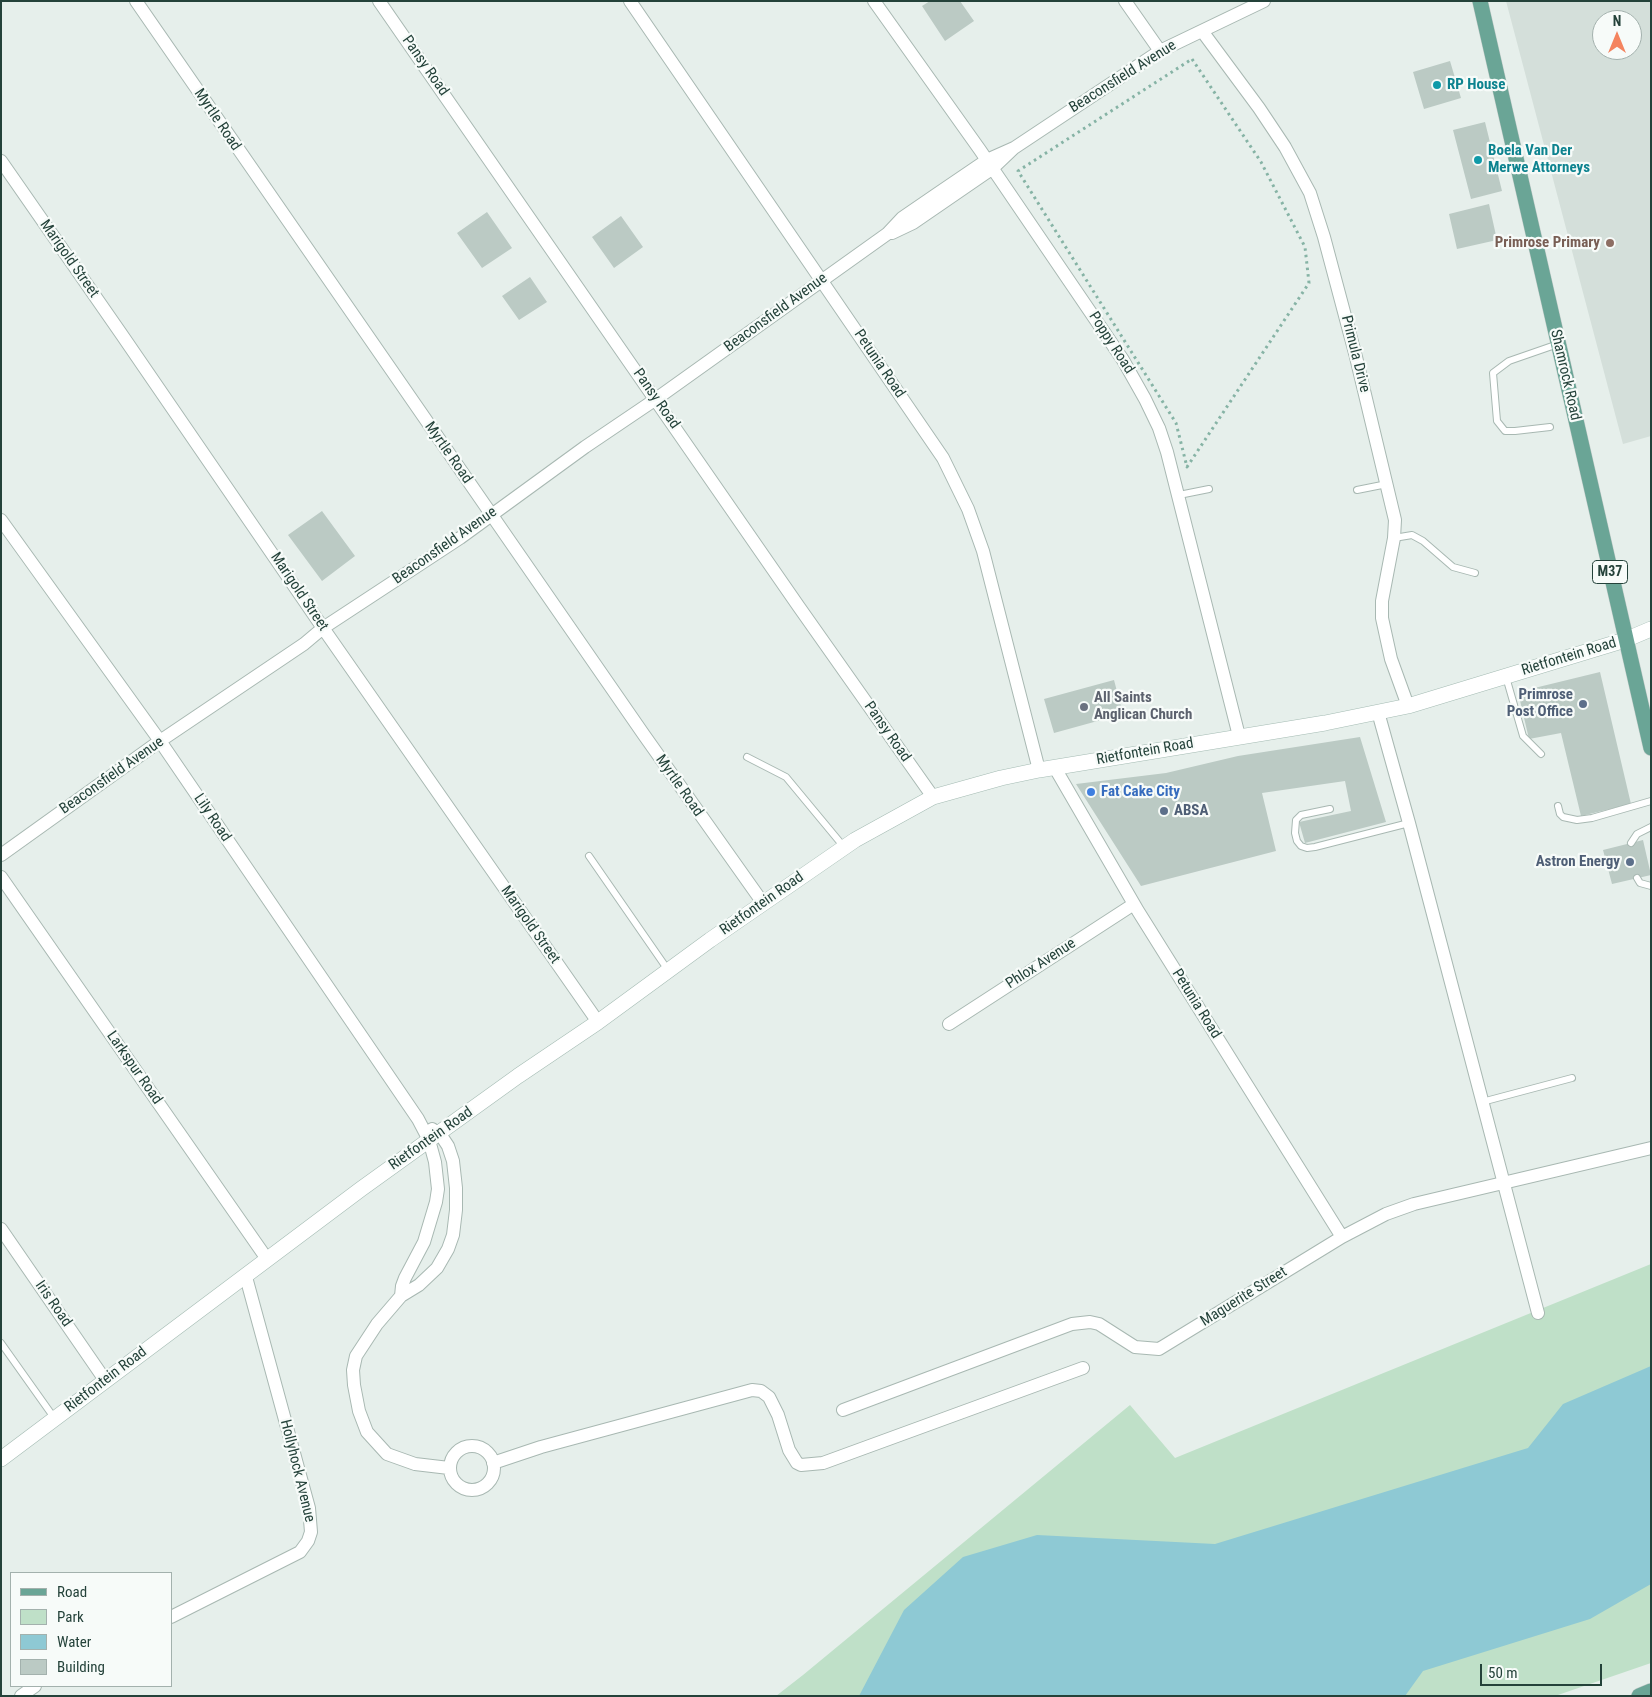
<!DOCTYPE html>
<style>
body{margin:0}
#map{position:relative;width:1652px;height:1697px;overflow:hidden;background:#e6efeb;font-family:"Roboto Condensed",sans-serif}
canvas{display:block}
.frame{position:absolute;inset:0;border:2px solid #24423a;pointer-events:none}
.legend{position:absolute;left:10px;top:1572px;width:162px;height:115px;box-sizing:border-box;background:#f7fbf9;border:1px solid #a3b1ad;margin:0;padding:6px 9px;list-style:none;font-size:15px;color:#24423a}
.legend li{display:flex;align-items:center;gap:10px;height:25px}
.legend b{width:25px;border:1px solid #a3b1ad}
.north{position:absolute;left:1592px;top:10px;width:50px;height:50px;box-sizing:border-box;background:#f7fbf9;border:1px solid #a3b1ad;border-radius:50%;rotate:0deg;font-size:14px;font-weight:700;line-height:20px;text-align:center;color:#24423a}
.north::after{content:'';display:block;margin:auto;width:18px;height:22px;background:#f4845f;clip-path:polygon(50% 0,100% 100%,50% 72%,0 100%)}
.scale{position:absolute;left:1480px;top:1664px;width:122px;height:22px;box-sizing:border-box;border:2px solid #24423a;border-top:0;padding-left:6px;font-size:15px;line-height:18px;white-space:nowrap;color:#24423a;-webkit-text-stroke:4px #f7fbf9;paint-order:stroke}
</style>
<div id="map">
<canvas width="1652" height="1697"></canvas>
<div class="frame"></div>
<ul class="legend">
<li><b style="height:6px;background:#6aa596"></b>Road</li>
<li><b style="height:14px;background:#bfe0c8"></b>Park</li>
<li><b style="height:14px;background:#8ec9d4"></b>Water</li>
<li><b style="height:14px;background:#bbcac4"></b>Building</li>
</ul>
<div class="north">N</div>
<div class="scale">50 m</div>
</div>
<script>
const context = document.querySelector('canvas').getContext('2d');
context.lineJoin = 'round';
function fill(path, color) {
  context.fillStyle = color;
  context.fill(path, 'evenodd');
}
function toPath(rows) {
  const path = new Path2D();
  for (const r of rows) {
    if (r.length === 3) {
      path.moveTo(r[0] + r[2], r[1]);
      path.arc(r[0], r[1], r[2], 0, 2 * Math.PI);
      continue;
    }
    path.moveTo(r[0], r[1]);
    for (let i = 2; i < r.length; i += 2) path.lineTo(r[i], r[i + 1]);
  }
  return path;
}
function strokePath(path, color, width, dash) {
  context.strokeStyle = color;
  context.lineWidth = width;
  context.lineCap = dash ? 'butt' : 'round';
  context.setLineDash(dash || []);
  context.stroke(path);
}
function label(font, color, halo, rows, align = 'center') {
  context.font = font + ' "Roboto Condensed",sans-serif';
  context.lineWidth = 4.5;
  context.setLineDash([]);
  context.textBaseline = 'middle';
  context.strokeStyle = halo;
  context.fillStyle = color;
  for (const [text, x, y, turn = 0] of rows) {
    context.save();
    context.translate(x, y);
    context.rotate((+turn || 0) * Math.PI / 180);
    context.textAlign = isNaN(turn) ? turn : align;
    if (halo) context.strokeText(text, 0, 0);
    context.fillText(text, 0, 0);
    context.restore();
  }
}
const built = toPath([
 [1506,1,1651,1,1651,436,1623,444],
 [1602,20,1632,20,1632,50,1602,50]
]);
const green = toPath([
 [1651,1264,1651,1663,1555,1696,776,1696,803,1675,1130,1405,1175,1458]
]);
const water = toPath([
 [1651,1366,1651,1584,1590,1619,1423,1671,1405,1696,859,1696,904,1610,963,1557,1037,1535,1215,1544,1528,1448,1563,1404]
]);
const building = toPath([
 [930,1,960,1,974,21,945,41,922,6],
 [1450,61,1461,98,1424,109,1413,72],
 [1485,122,1502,191,1471,199,1453,130],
 [1489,204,1497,240,1457,249,1449,214],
 [487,212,512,248,482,268,457,233],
 [621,216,643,247,614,268,592,237],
 [530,277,547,302,519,320,502,296],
 [322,511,355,556,322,581,288,535],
 [1600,672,1631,804,1581,816,1561,733,1529,739,1518,692],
 [1114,680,1123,714,1054,733,1044,699],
 [1360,737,1386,822,1305,843,1299,822,1351,811,1345,781,1262,793,1276,851,1141,886,1076,784,1166,773,1238,756],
 [1643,840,1651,875,1612,884,1603,850]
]);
const path = toPath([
 [1192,59,1261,162,1305,247,1309,283,1187,467,1176,423,1018,171,1192,59]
]);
const lane = toPath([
 [1550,427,1515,431,1505,431,1497,421,1493,373,1509,361,1558,344],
 [1357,490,1387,484],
 [1179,495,1209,489],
 [1394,538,1412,535,1423,541,1453,567,1475,573],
 [1506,677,1523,736,1541,754],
 [747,757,786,777,844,847],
 [1558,806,1560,814,1563,817,1577,820,1592,818,1651,801],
 [1330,809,1301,815,1296,820,1295,833,1297,841,1301,846,1307,848,1315,847,1409,823],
 [1631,843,1637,834,1651,827],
 [589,856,668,970],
 [1637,878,1640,883,1651,886],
 [1482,1102,1572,1078],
 [1,1343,55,1419]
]);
const street = toPath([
 [136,1,644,735,763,903],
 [379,1,799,607,933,797],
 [630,1,943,458,968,509,983,551,1039,770],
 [874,1,980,150,1123,360,1145,399,1159,428,1167,452,1239,736],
 [1125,1,1160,51],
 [1202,31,1259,108,1285,147,1310,193,1324,237,1356,357,1395,520,1394,538,1382,601,1382,618,1391,659,1408,706],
 [1,161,122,335,323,628,598,1022],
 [892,233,913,223,993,168,1014,148,1160,51,1264,1],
 [1,520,160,741,418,1119,429,1140,435,1162,438,1189,436,1202,424,1242,405,1278,402,1286,401,1296],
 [1378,712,1409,823,1538,1313],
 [1055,768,1138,911,1342,1237],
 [1,855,160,741,304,644,323,628,460,538,585,447,656,399,887,234,902,218,937,194,987,160,1014,148],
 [1,877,267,1259],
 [949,1024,1134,904],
 [432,1129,440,1134,448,1146,453,1161,456,1188,456,1210,453,1235,448,1249,437,1268,419,1285,401,1296,377,1324,356,1356,353,1370,354,1385,359,1411,367,1432,387,1454,415,1464,449,1468],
 [1,1229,105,1380],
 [843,1410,1072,1324,1090,1322,1099,1324,1135,1347,1159,1349,1342,1237,1386,1214,1414,1204,1651,1148],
 [472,1468,22],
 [493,1463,541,1447,752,1390,761,1391,769,1397,778,1415,789,1450,797,1463,801,1465,823,1463,1083,1368],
 [171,1617,300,1552,308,1541,311,1532,309,1508,246,1277],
 [21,1696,35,1686]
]);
const secondary = toPath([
 [1,1459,361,1189,518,1076,598,1022,710,940,855,840,933,797,1001,778,1039,770,1325,723,1408,706,1625,640,1651,629]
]);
const primary = toPath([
 [1480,1,1651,748],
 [1639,1696,1651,1691]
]);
const markers = [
 [1437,85,5,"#0f9aa8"],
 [1478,160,5,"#0f9aa8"],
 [1610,243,5,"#8d6e63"],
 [1583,704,5,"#5c6f8a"],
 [1084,707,5,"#6b7280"],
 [1091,792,5,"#3f7fe0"],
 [1164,811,5,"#5c6f8a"],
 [1630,862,5,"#5c6f8a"]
];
const shields = [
 [1610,572,35]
];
const shieldNames = [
 ["M37",1610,572]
];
const streetNames = [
 ["Pansy Road",425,66,55],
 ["Beaconsfield Avenue",1123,77,-32],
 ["Myrtle Road",217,120,56],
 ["Marigold Street",69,259,55],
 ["Beaconsfield Avenue",776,313,-36],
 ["Poppy Road",1111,343,57],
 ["Primula Drive",1355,354,76],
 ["Petunia Road",879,364,56],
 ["Shamrock Road",1565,375,77],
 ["Pansy Road",656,399,55],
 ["Myrtle Road",448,453,55],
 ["Beaconsfield Avenue",445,546,-35],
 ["Marigold Street",299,592,56],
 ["Rietfontein Road",1569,657,-17],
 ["Pansy Road",887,732,55],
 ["Rietfontein Road",1145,752,-10],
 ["Beaconsfield Avenue",112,776,-35],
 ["Myrtle Road",679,786,55],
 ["Lily Road",212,818,56],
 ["Rietfontein Road",762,904,-35],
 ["Marigold Street",530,925,55],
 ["Phlox Avenue",1041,964,-33],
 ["Petunia Road",1196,1004,58],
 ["Larkspur Road",134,1068,55],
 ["Rietfontein Road",431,1139,-35],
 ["Maguerite Street",1244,1297,-32],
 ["Iris Road",53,1304,55],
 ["Rietfontein Road",106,1380,-37],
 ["Hollyhock Avenue",297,1471,76]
];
const cultureNames = [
 ["RP House",1447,85],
 ["Boela Van Der",1488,151],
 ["Merwe Attorneys",1488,168]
];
const educationNames = [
 ["Primrose Primary",1600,243]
];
const serviceNames = [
 ["Primrose",1573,695],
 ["Post Office",1573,712],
 ["ABSA",1174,811,"left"],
 ["Astron Energy",1620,862]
];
const worshipNames = [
 ["All Saints",1094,698],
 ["Anglican Church",1094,715]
];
const shopNames = [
 ["Fat Cake City",1101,792]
];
fill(built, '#d4dfda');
fill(green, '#bfe0c8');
fill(water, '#8ec9d4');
fill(building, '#bbcac4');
strokePath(lane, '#a8b8b2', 8);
strokePath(street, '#a8b8b2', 14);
strokePath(secondary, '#a4bbb3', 16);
strokePath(primary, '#c2cac8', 16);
strokePath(path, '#86b3a5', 3, [2.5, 4]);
strokePath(lane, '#fff', 6);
strokePath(street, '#fff', 12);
strokePath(secondary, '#fff', 15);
strokePath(primary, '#6aa596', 15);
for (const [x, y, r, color] of markers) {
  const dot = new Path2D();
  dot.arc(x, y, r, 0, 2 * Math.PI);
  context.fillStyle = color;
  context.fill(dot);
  strokePath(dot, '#f7fbf9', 2);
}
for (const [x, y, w] of shields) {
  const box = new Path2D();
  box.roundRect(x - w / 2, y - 11.5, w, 23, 4);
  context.fillStyle = '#f7fbf9';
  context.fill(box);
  strokePath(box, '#24423a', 1);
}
label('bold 14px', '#24423a', null, shieldNames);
label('15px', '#24423a', '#f7fbf9', streetNames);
label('bold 15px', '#0d838f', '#f7fbf9', cultureNames, 'left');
label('bold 15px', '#785e54', '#f7fbf9', educationNames, 'right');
label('bold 15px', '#4e5e75', '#f7fbf9', serviceNames, 'right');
label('bold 15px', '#5b616d', '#f7fbf9', worshipNames, 'left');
label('bold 15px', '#366cbe', '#f7fbf9', shopNames, 'left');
</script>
